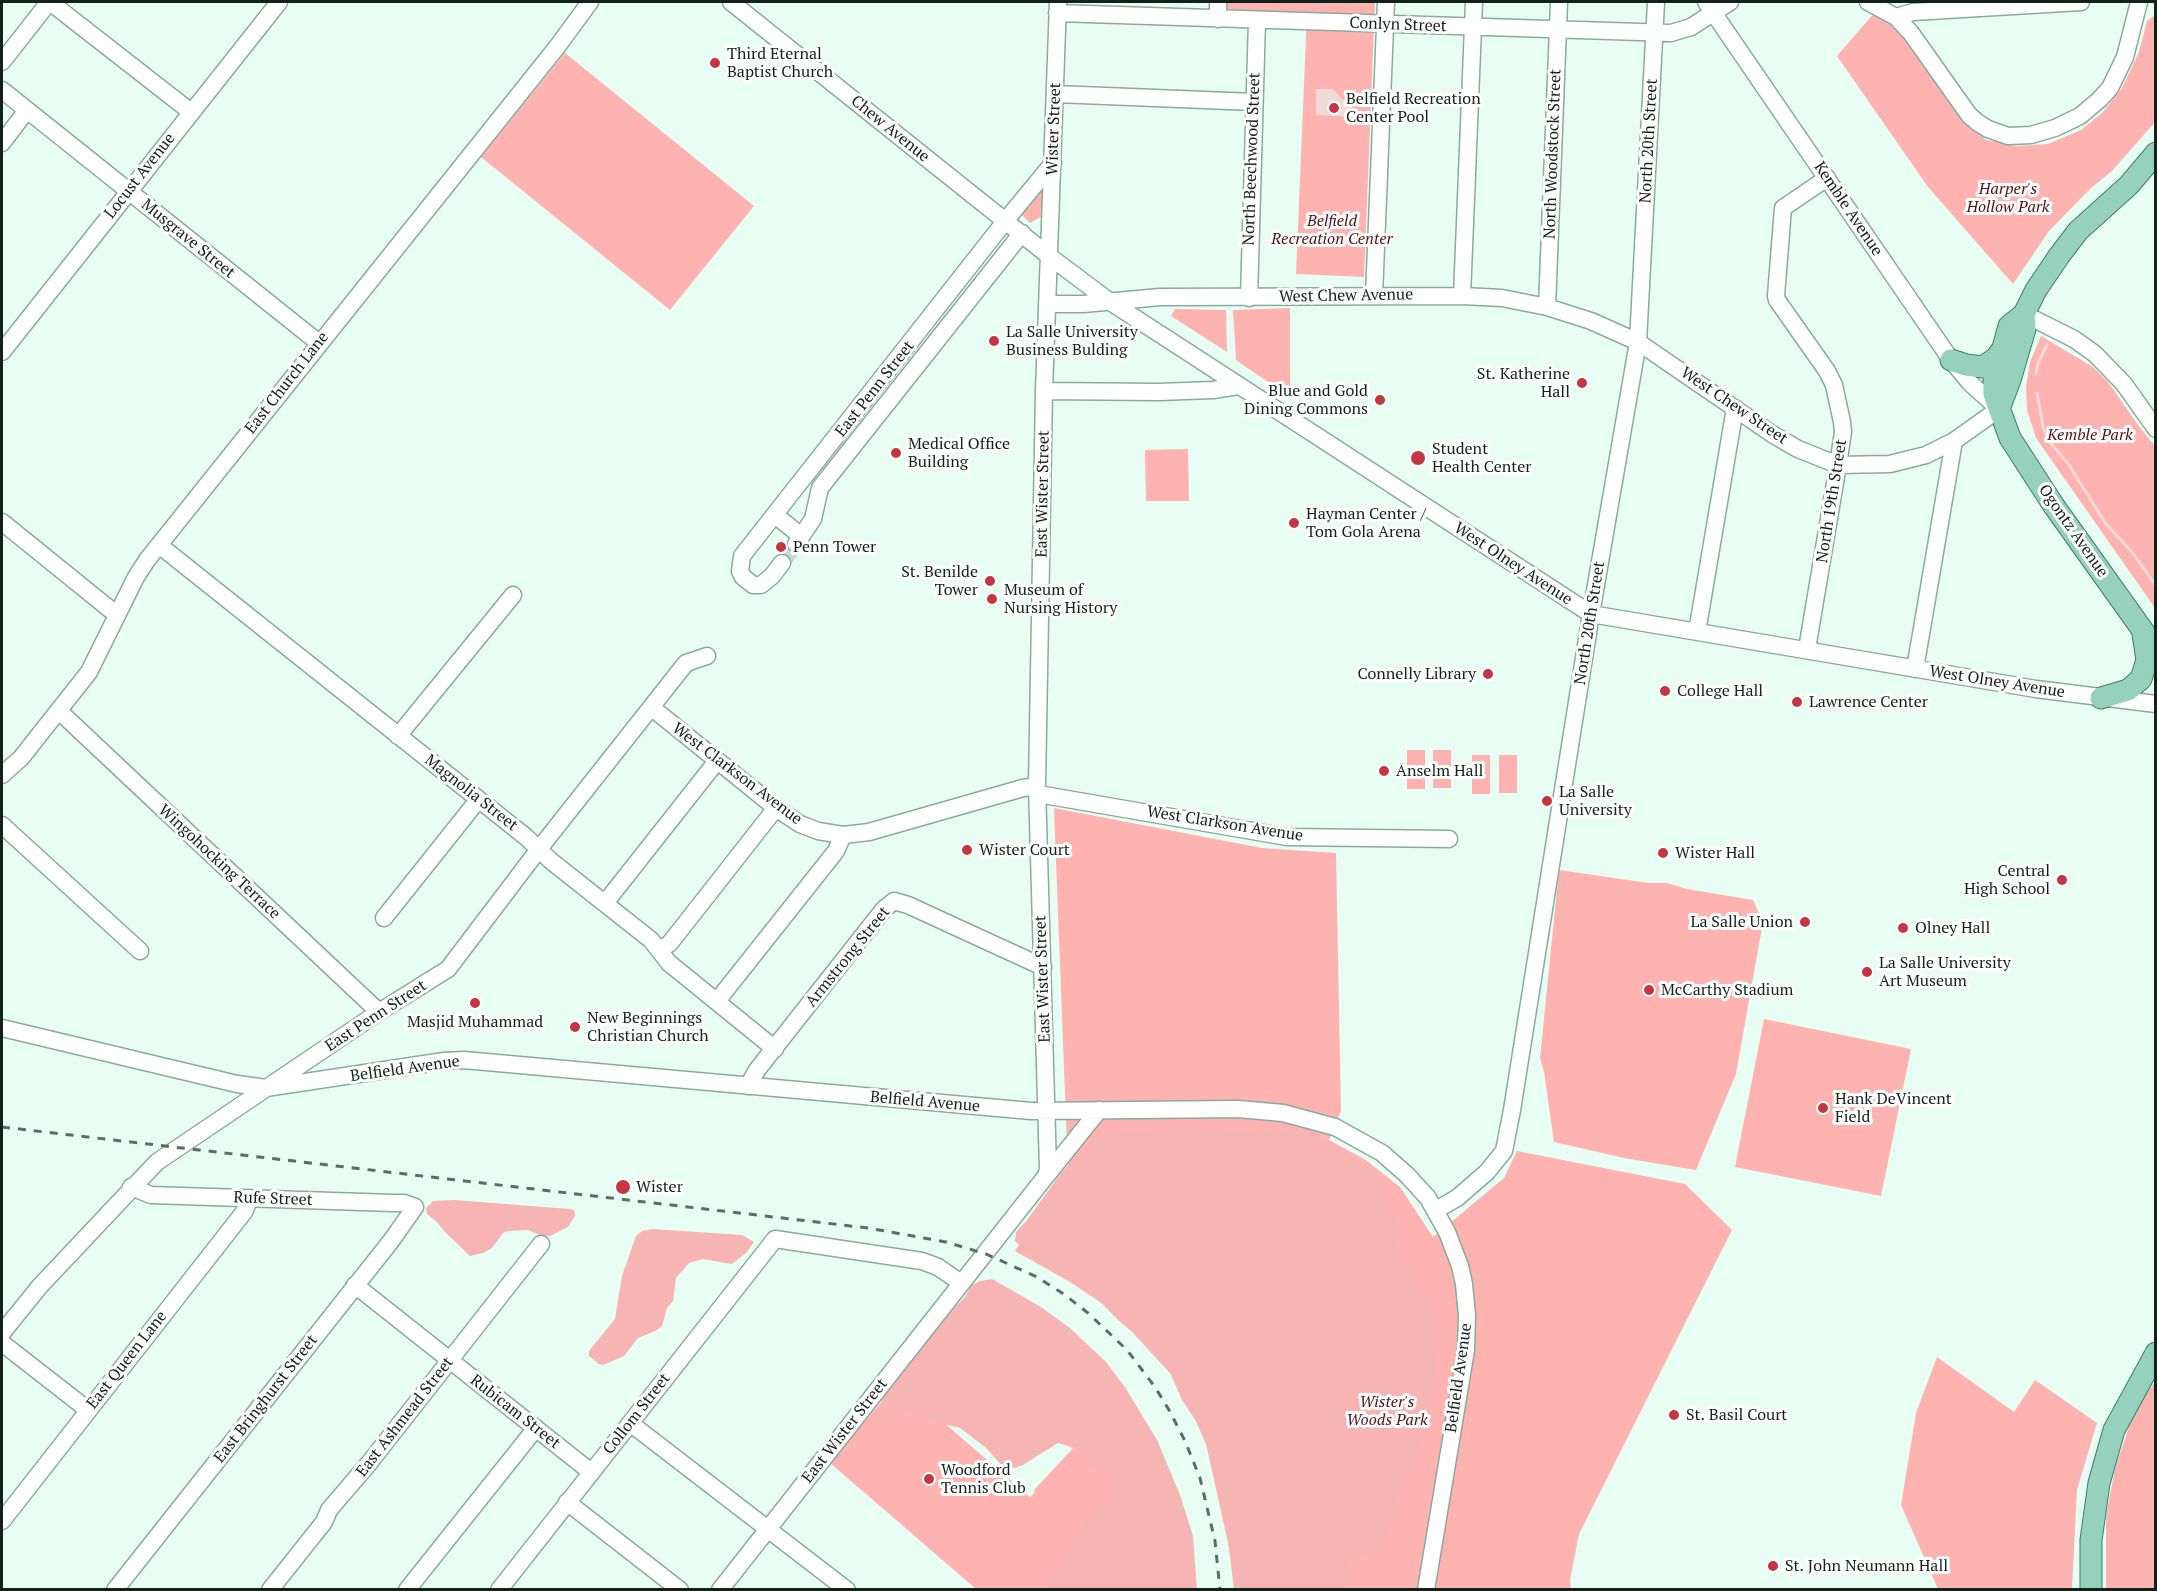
<!DOCTYPE html>
<style>
body{margin:0}
#map{position:relative;width:2157px;height:1591px;overflow:hidden;background:#e8fef5;font-family:"PT Serif",serif}
canvas{display:block}
.frame{position:absolute;inset:0;border:3px solid #13211b;pointer-events:none}
</style>
<div id="map">
<canvas width="2157" height="1591"></canvas>
<div class="frame"></div>
</div>
<script>
const context = document.querySelector('canvas').getContext('2d');
context.lineJoin = 'round';
function fill(path, color) {
  context.fillStyle = color;
  context.fill(path, 'evenodd');
}
function toPath(rows) {
  const path = new Path2D();
  for (const r of rows) {
    path.moveTo(r[0], r[1]);
    for (let i = 2; i < r.length; i += 2) path.lineTo(r[i], r[i + 1]);
  }
  return path;
}
function strokePath(path, color, width, dash) {
  context.strokeStyle = color;
  context.lineWidth = width;
  context.lineCap = dash ? 'butt' : 'round';
  context.setLineDash(dash || []);
  context.stroke(path);
}
function label(font, color, halo, rows, align = 'center') {
  context.font = font + ' "PT Serif",serif';
  context.lineWidth = 6;
  context.setLineDash([]);
  context.textBaseline = 'middle';
  context.strokeStyle = halo;
  context.fillStyle = color;
  for (const [text, x, y, turn = 0] of rows) {
    context.save();
    context.translate(x, y);
    context.rotate((+turn || 0) * Math.PI / 180);
    context.textAlign = isNaN(turn) ? turn : align;
    if (halo) context.strokeText(text, 0, 0);
    context.fillText(text, 0, 0);
    context.restore();
  }
}
const green = toPath([
 [1227,2,1375,2,1364,277,1296,274,1307,13,1226,9],
 [1875,12,1910,41,1963,120,1986,140,2017,146,2048,144,2081,130,2102,113,2122,88,2139,52,2147,21,2155,15,2155,122,2112,171,2091,188,2049,231,2013,284,1928,187,1837,56],
 [565,53,754,206,670,310,481,157],
 [1046,181,1044,215,1030,223,1021,214],
 [1290,308,1290,397,1236,360,1233,310],
 [1175,309,1226,310,1227,352,1171,316],
 [2041,336,2093,367,2108,382,2141,429,2155,446,2155,608,2036,438,2027,410,2026,386,2030,362],
 [1188,449,1189,501,1146,501,1145,450],
 [1407,750,1425,750,1425,789,1407,789],
 [1433,750,1451,750,1451,788,1433,788],
 [1472,755,1490,755,1490,794,1472,794],
 [1499,755,1517,755,1517,793,1499,793],
 [1054,808,1262,848,1336,853,1341,1111,1329,1140,1366,1160,1400,1187,1433,1237,1504,1178,1517,1151,1685,1184,1732,1230,1579,1534,1570,1580,1571,1590,1234,1589,1220,1475,1179,1383,1112,1310,1070,1282,1015,1251,1068,1172],
 [1559,870,1648,883,1667,883,1687,889,1753,900,1763,922,1736,1074,1696,1170,1624,1158,1554,1142,1544,1072,1540,1058],
 [1764,1019,1911,1049,1881,1196,1735,1167],
 [1937,1357,2014,1412,2035,1380,2097,1423,2077,1490,2072,1589,1938,1589,1901,1505,1916,1413],
 [2155,1382,2155,1589,2106,1590,2106,1516,2115,1469,2135,1408],
 [898,1383,1030,1497,1035,1492,1034,1490,1076,1445,1135,1496,1054,1589,976,1589,829,1462]
]);
const forest = toPath([
 [1179,1129,1299,1132,1320,1138,1368,1165,1376,1173,1384,1187,1384,1204,1399,1222,1398,1250,1401,1260,1413,1277,1417,1289,1431,1305,1434,1318,1432,1335,1438,1357,1438,1370,1421,1447,1394,1507,1390,1534,1371,1555,1355,1559,1349,1563,1344,1575,1347,1589,1235,1589,1229,1547,1206,1444,1196,1421,1182,1400,1168,1368,1149,1346,1118,1320,1083,1284,1042,1265,1015,1241,1016,1232,1027,1220,1061,1173,1083,1149,1101,1134,1111,1131],
 [454,1200,570,1209,574,1210,575,1216,568,1227,550,1236,540,1235,528,1230,508,1231,503,1233,492,1248,483,1253,470,1256,445,1232,437,1222,427,1214,426,1208,433,1201],
 [652,1229,742,1235,754,1242,746,1253,732,1264,703,1259,689,1263,676,1278,673,1301,667,1308,662,1326,655,1331,638,1338,624,1356,603,1365,599,1364,589,1356,589,1351,615,1319,622,1276,636,1236,642,1231],
 [992,1279,1041,1307,1070,1328,1106,1362,1125,1387,1157,1440,1180,1495,1193,1536,1197,1589,1042,1589,1068,1553,1076,1531,1111,1494,1111,1484,1106,1477,1090,1466,1080,1450,1058,1443,1023,1465,1014,1468,1004,1468,985,1447,960,1428,928,1420,911,1411,895,1418,881,1405,882,1395,892,1387,906,1366,946,1316,965,1297,972,1285,980,1281]
]);
const water = toPath([
 [1316,89,1333,89,1342,99,1352,100,1352,117,1316,115]
]);
const stream = toPath([
 [2036,374,2038,363,2047,345],
 [2037,393,2043,427,2049,441,2069,465,2106,524,2132,552,2156,586]
]);
const minorTunnel = toPath([
 [782,563,796,544]
]);
const minor = toPath([
 [50,2,191,112],
 [731,2,1049,256,1109,301,1591,614,2036,689,2156,704],
 [1868,2,1896,17,1913,12,2081,2],
 [1057,13,1671,33,1691,27,1730,2],
 [1896,17,1911,33,1969,115,1977,122,1988,129,2008,136,2031,135,2055,128,2080,116,2099,100,2110,88,2125,57,2139,2],
 [1218,19,1218,2],
 [2,62,49,2],
 [2,90,319,343],
 [1056,94,1254,102],
 [2,143,27,110],
 [1374,296,1386,2],
 [1462,296,1474,2],
 [1249,298,1257,20],
 [1047,304,1083,304,1160,297,1462,296,1502,298,1547,307,1591,321,1638,342,1772,434,1798,449,1838,465,1890,464,1926,455,1954,441,1999,409,1970,383,1951,360,1706,2],
 [1547,307,1559,2],
 [2024,314,2074,339,2095,354,2124,384,2156,429],
 [2,352,279,2],
 [1044,391,1159,392,1213,390,1238,386],
 [775,515,801,536],
 [2,522,117,615],
 [796,544,813,519,820,488,1022,233],
 [159,545,526,837,551,861,651,940,669,963,775,1049],
 [782,563,772,576,761,585,753,585,743,577,740,571,742,556,1006,220,1053,163],
 [1697,632,1735,408],
 [1807,649,1838,465,1843,432,1842,422,1834,385,1827,371,1777,300,1776,296,1783,208,1827,178],
 [1915,669,1954,441],
 [651,707,776,808,800,824,818,831,843,835,869,832,1023,788,1037,786],
 [59,711,379,1012],
 [398,736,513,595],
 [2,775,21,758,89,672,136,577,147,560,557,47,590,2],
 [1038,794,1287,837,1449,839],
 [2,825,140,951],
 [605,903,717,761],
 [384,918,478,800],
 [660,950,670,943,776,808],
 [717,1001,836,851,843,835],
 [2,1028,237,1084,266,1088,444,1061,464,1060,1031,1111,1238,1109,1283,1113,1335,1127,1382,1153,1407,1175,1428,1198,1447,1232,1460,1266,1464,1284,1467,1315,1466,1350,1426,1590],
 [748,1086,757,1070,884,909,894,901,908,905,1043,967],
 [1047,1175,1099,1110],
 [1436,1210,1457,1198,1487,1172,1504,1151,1512,1110,1591,614,1638,342,1656,2],
 [355,1285,591,1472],
 [2,1333,40,1286,157,1162,379,1012,448,969,539,849,686,663,707,656],
 [2,1343,88,1410],
 [630,1423,847,1590],
 [567,1502,680,1590],
 [2,1521,244,1212,250,1198],
 [115,1590,391,1241,415,1207,404,1203,393,1203,151,1195,131,1187],
 [270,1590,324,1522,329,1510,370,1462,541,1244],
 [407,1590,536,1428],
 [499,1590,775,1239,922,1261,938,1267,961,1283],
 [720,1590,1046,1176,1048,1169,1037,786,1044,391,1058,2]
]);
const major = toPath([
 [2156,153,2129,185,2078,231,2059,256,2036,290,2024,314,2009,326,1994,380,1994,394,2010,438,2054,506,2156,649],
 [1951,360,1966,365,1983,367,1996,358,2001,351],
 [1999,409,2010,380,2025,329,2024,314],
 [2101,698,2128,690,2141,679,2147,660,2143,634],
 [2091,1590,2091,1540,2099,1483,2114,1430,2156,1353]
]);
const rail = toPath([
 [2,1127,868,1228,946,1242,986,1254,1037,1277,1065,1295,1088,1313,1127,1350,1155,1387,1169,1410,1185,1441,1200,1478,1215,1541,1220,1590]
]);
const markers = [
 [715,63,6,"#c63640"],
 [1334,108,6,"#c63640"],
 [994,341,6,"#c63640"],
 [1582,383,6,"#c63640"],
 [1380,400,6,"#c63640"],
 [896,453,6,"#c63640"],
 [1418,458,8,"#c63640"],
 [1294,523,6,"#c63640"],
 [781,547,6,"#c63640"],
 [990,581,6,"#c63640"],
 [992,599,6,"#c63640"],
 [1488,674,6,"#c63640"],
 [1665,691,6,"#c63640"],
 [1797,702,6,"#c63640"],
 [1384,771,6,"#c63640"],
 [1547,801,6,"#c63640"],
 [967,850,6,"#c63640"],
 [1663,853,6,"#c63640"],
 [2062,880,6,"#c63640"],
 [1805,922,6,"#c63640"],
 [1903,928,6,"#c63640"],
 [1867,972,6,"#c63640"],
 [1649,990,6,"#c63640"],
 [475,1003,6,"#c63640"],
 [575,1027,6,"#c63640"],
 [1823,1108,6,"#c63640"],
 [623,1187,8,"#c63640"],
 [1674,1415,6,"#c63640"],
 [929,1479,6,"#c63640"],
 [1773,1566,6,"#c63640"]
];
const streetNames = [
 ["Conlyn Street",1398,25,2],
 ["Chew Avenue",890,129,39],
 ["Wister Street",1054,129,-88],
 ["North 20th Street",1649,141,-87],
 ["North Woodstock Street",1553,154,-88],
 ["North Beechwood Street",1252,159,-88],
 ["Locust Avenue",140,176,-52],
 ["Kemble Avenue",1848,209,56],
 ["Musgrave Street",188,239,39],
 ["West Chew Avenue",1346,296,-1],
 ["East Church Lane",287,383,-52],
 ["East Penn Street",875,389,-52],
 ["West Chew Street",1734,406,34],
 ["East Wister Street",1043,494,-89],
 ["North 19th Street",1832,501,-81],
 ["Ogontz Avenue",2073,531,55],
 ["West Olney Avenue",1513,564,33],
 ["North 20th Street",1590,623,-81],
 ["West Olney Avenue",1997,682,9],
 ["West Clarkson Avenue",737,774,37],
 ["Magnolia Street",471,793,38],
 ["West Clarkson Avenue",1225,824,9],
 ["Wingohocking Terrace",219,862,43],
 ["Armstrong Street",848,957,-51],
 ["East Wister Street",1043,979,-92],
 ["East Penn Street",376,1016,-33],
 ["Belfield Avenue",405,1069,-8],
 ["Belfield Avenue",925,1102,5],
 ["Rufe Street",273,1199,2],
 ["East Queen Lane",127,1360,-52],
 ["Belfield Avenue",1459,1378,-82],
 ["East Bringhurst Street",266,1399,-52],
 ["Rubicam Street",515,1412,38],
 ["Collom Street",637,1414,-52],
 ["East Ashmead Street",405,1417,-52],
 ["East Wister Street",845,1431,-52]
];
const poiNames = [
 ["Third Eternal",727,54],
 ["Baptist Church",727,72],
 ["Belfield Recreation",1346,99],
 ["Center Pool",1346,117],
 ["La Salle University",1006,332],
 ["Business Bulding",1006,350],
 ["St. Katherine",1570,374,"right"],
 ["Hall",1570,392,"right"],
 ["Blue and Gold",1368,391,"right"],
 ["Dining Commons",1368,409,"right"],
 ["Medical Office",908,444],
 ["Building",908,462],
 ["Student",1432,449],
 ["Health Center",1432,467],
 ["Hayman Center /",1306,514],
 ["Tom Gola Arena",1306,532],
 ["Penn Tower",793,547],
 ["St. Benilde",978,572,"right"],
 ["Tower",978,590,"right"],
 ["Museum of",1004,590],
 ["Nursing History",1004,608],
 ["Connelly Library",1476,674,"right"],
 ["College Hall",1677,691],
 ["Lawrence Center",1809,702],
 ["Anselm Hall",1396,771],
 ["La Salle",1559,792],
 ["University",1559,810],
 ["Wister Court",979,850],
 ["Wister Hall",1675,853],
 ["Central",2050,871,"right"],
 ["High School",2050,889,"right"],
 ["La Salle Union",1793,922,"right"],
 ["Olney Hall",1915,928],
 ["La Salle University",1879,963],
 ["Art Museum",1879,981],
 ["McCarthy Stadium",1661,990],
 ["New Beginnings",587,1018],
 ["Christian Church",587,1036],
 ["Masjid Muhammad",475,1022,"center"],
 ["Hank DeVincent",1835,1099],
 ["Field",1835,1117],
 ["Wister",636,1187],
 ["St. Basil Court",1686,1415],
 ["Woodford",941,1470],
 ["Tennis Club",941,1488],
 ["St. John Neumann Hall",1785,1566]
];
const parkNames = [
 ["Harper's",2008,189],
 ["Hollow Park",2008,207],
 ["Belfield",1332,221],
 ["Recreation Center",1332,239],
 ["Kemble Park",2090,435],
 ["Wister's",1387,1402],
 ["Woods Park",1387,1420]
];
fill(green, '#feb3b0');
fill(forest, '#f6b5b2');
fill(water, '#f0dad8');
strokePath(stream, '#f0dad8', 3);
strokePath(minorTunnel, '#c8ddd4', 16, [16, 8]);
strokePath(minor, '#88ab9d', 19);
strokePath(major, '#3b7f68', 23);
strokePath(minor, '#fff', 16);
strokePath(major, '#96d1be', 21);
strokePath(rail, '#5c6d66', 3, [8, 8]);
for (const [x, y, r, color] of markers) {
  const dot = new Path2D();
  dot.arc(x, y, r, 0, 2 * Math.PI);
  context.fillStyle = color;
  context.fill(dot);
  strokePath(dot, '#fff', 2);
}
label('16px', '#13211b', '#fff', streetNames);
label('16px', '#13211b', '#fff', poiNames, 'left');
label('italic 16px', '#541417', '#fff', parkNames);
</script>
